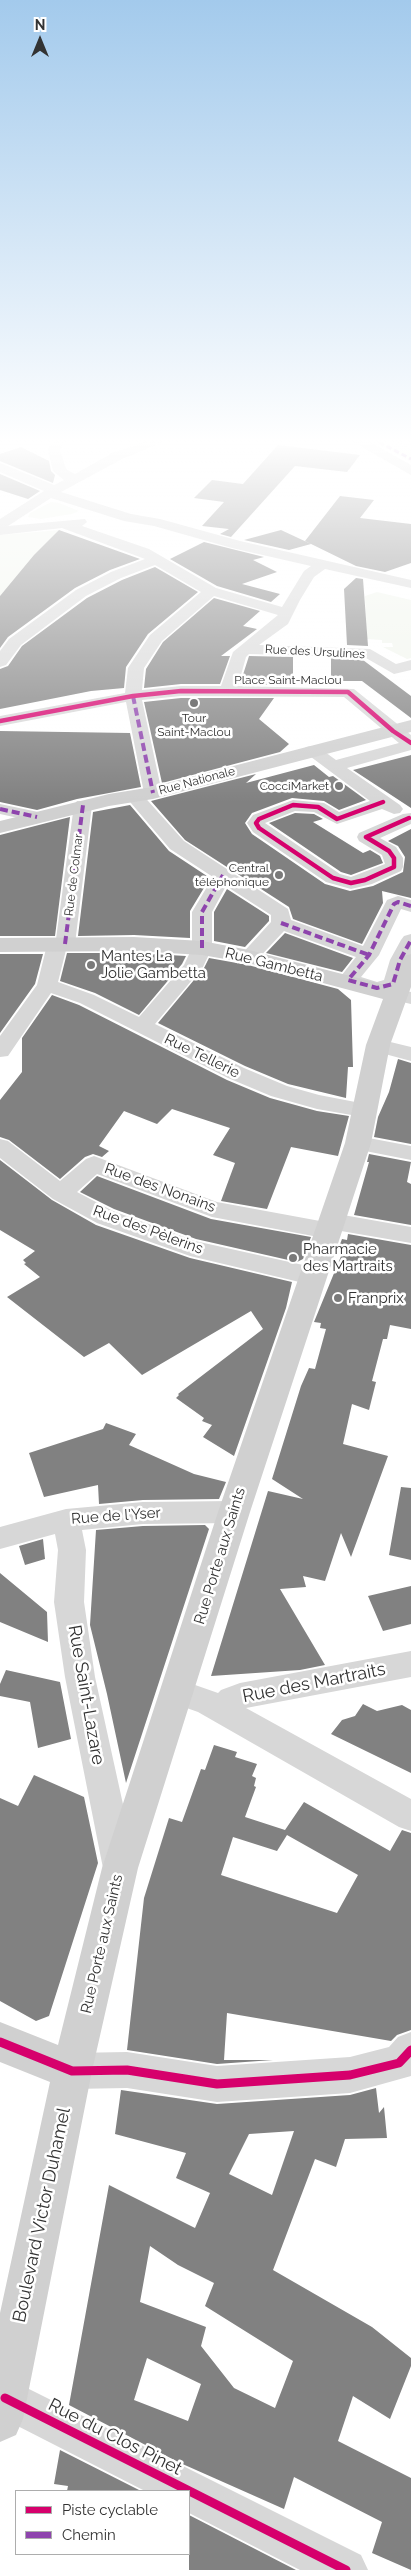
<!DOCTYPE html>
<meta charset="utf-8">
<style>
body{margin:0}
#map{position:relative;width:411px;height:2570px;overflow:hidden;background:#fff;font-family:Raleway,sans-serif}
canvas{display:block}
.legend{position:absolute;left:15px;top:2490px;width:175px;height:65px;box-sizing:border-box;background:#fff;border:1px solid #adadad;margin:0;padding:6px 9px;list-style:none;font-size:15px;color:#333}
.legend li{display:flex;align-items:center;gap:10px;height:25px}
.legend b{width:25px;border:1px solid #adadad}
.north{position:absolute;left:15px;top:15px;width:50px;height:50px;-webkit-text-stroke:4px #fff;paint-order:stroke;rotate:0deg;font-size:14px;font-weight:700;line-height:20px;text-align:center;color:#333}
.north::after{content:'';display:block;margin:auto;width:18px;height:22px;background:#333;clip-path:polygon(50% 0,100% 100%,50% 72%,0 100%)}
</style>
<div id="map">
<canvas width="411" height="2570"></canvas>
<ul class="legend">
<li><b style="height:6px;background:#d6006c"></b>Piste cyclable</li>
<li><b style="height:6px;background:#8e44ad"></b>Chemin</li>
</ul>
<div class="north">N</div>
</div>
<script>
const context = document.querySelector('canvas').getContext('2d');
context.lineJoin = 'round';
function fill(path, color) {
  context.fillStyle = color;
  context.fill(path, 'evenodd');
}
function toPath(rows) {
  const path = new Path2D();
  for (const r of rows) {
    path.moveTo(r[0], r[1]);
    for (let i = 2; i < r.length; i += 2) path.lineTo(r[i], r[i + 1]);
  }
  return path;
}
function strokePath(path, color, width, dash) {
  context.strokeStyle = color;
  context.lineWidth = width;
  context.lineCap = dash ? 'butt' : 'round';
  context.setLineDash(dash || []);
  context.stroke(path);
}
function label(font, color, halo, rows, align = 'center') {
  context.font = font + ' Raleway,sans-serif';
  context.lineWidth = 5;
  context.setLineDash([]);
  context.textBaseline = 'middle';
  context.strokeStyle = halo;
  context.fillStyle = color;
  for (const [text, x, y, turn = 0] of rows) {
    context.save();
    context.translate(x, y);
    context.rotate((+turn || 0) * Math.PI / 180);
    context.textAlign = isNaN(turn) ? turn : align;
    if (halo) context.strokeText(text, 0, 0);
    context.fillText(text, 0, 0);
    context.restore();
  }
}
const green = toPath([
 [373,442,398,442,411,449,411,462],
 [51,502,59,503,79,511,72,514,41,519,28,517,30,513],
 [59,530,0,596,0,535],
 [377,592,411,600,411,658,407,659,383,647,393,647,392,643,382,643,382,640,367,639,365,596]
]);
const building = toPath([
 [278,445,360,455,347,472,295,466,231,537,220,534,229,529,202,526,224,502,194,498,212,480,243,484],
 [21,447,49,461,51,471,55,475,53,483,0,461,0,454],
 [0,474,40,491,28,499,0,490],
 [340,496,374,500,360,518,411,524,411,563,385,572,356,566,305,541],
 [59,530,140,559,110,570,75,588,8,637,0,648,0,596,34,555],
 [281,530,311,544,289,550,244,540],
 [204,542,264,557,253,560,277,572,242,584,280,594,271,602,217,586,170,559],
 [155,567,198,592,148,634,126,667,124,688,91,691,0,709,0,669,8,666,22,646,87,598,122,580],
 [356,578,363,579,368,646,347,645,344,589],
 [214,598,260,611,243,626,257,629,221,656,230,656,220,684,181,684,144,688,146,669,163,642],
 [249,656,293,657,293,680,287,680,284,685,240,684],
 [331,658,363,660,411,696,411,718,362,681,331,681],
 [181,698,274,698,259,719,289,744,280,752,162,783,144,702],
 [0,731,130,733,141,787,77,799,37,810,0,802],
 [411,755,411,808,353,770],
 [314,765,329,777,333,776,366,800,339,810,324,801,292,798,252,813,245,823,252,834,325,884,350,891,373,886,403,872,405,857,398,846,388,841,411,829,411,898,382,891,383,903,362,944,293,919,289,907,185,840,151,801,256,774,246,783],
 [130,805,169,851,210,878,190,911,190,938,134,935,78,936,93,812],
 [295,813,314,814,323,819,313,822,363,853,370,850,380,856,383,863,351,875,341,872,269,823],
 [70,817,55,936,0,936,0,835],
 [227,889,269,916,269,921,245,947,214,941,214,912],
 [285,933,353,958,342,972,266,953],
 [67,953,134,953,186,956,182,964,139,1015,95,993,60,981],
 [0,954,43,954,35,984,0,1033],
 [209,958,248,965,338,989,351,1000,353,1067,348,1067,346,1098,288,1084,245,1066,158,1023,204,968],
 [52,995,79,1005,227,1080,270,1098,317,1111,349,1116,338,1156,291,1147,267,1209,221,1201,235,1163,213,1155,230,1128,172,1109,157,1124,124,1111,99,1146,109,1151,102,1157,93,1154,85,1157,60,1179,9,1140,0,1137,0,1100,22,1072,22,1038],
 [398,1059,411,1063,411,1144,374,1137,378,1117,389,1092],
 [369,1154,411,1162,407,1182,411,1184,411,1225,354,1215,369,1162,367,1162],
 [0,1160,52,1200,96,1225,190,1258,292,1282,286,1308,234,1456,203,1437,212,1425,202,1421,204,1418,176,1398,179,1395,178,1394,263,1329,251,1311,142,1375,109,1343,84,1357,7,1297,40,1277,24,1264,26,1263,23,1260,35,1251,0,1230],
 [97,1176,211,1219,311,1237,303,1259,297,1262,196,1239,114,1209,80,1192],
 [348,1234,411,1245,411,1329,390,1325,387,1339,383,1339,372,1381,376,1382,369,1410,352,1404,343,1444,388,1456,351,1557,341,1533,325,1581,303,1576,306,1587,280,1589,325,1665,300,1670,211,1676,268,1491,303,1499,272,1479,301,1386,309,1368,315,1369,326,1329,320,1328,321,1323,314,1322,346,1244,339,1247,342,1239,347,1240],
 [106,1423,136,1434,129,1445,194,1474,226,1482,219,1499,143,1500,99,1504,98,1485,44,1497,29,1453,103,1429],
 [401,1487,411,1488,411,1560,389,1555],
 [205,1525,209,1529,126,1783,107,1694,90,1625,96,1530,143,1526],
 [43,1539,45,1559,25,1565,19,1546],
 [0,1573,47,1612,48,1642,0,1622],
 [411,1586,411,1624,383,1631,368,1596],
 [6,1670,60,1682,71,1739,38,1748,30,1702,0,1696,0,1684],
 [363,1704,377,1711,402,1705,411,1710,411,1773,331,1734,342,1720,355,1716],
 [214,1745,237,1752,235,1757,257,1764,252,1776,256,1778,254,1786,256,1787,245,1817,285,1830,304,1802,390,1851,402,1830,411,1833,411,2030,397,2035,391,2041,227,2013,224,2060,273,2060,217,2064,127,2050,144,1898,169,1818,182,1822,201,1769,205,1770],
 [287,1835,358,1875,337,1913,221,1875,233,1837,277,1851],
 [34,1775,84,1797,98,1863,49,2016,36,2021,0,2001,0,1798,18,1806],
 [376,2088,379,2113,384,2107,387,2138,345,2139,336,2167,315,2159,273,2270,372,2327,411,2358,411,2366,390,2419,353,2396,338,2441,411,2478,411,2570,372,2553,382,2522,294,2477,284,2509,178,2462,69,2405,109,2185,195,2228,210,2193,176,2178,186,2153,115,2134,121,2090,217,2104,350,2095],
 [294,2131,272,2195,229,2174,249,2134],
 [150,2246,178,2265,214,2283,205,2306,293,2361,275,2408,234,2388,201,2346,206,2327,140,2302],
 [147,2358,201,2384,188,2421,134,2400],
 [60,2450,141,2491,67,2491,68,2486,54,2484],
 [189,2515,296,2570,189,2570]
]);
const street = toPath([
 [51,442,63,442,60,450,66,469,75,474,112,453,145,442,163,442,122,459,61,492,131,514,160,519,240,541,411,580,411,588,325,569,314,577,300,600,288,624,259,645,370,649,396,664,411,660,411,670,394,674,366,658,355,657,249,654,246,657,238,686,354,689,411,735,411,750,347,768,400,805,403,809,400,813,394,814,382,809,337,824,314,812,295,811,265,823,340,874,351,877,385,864,382,855,359,841,357,837,359,833,403,814,411,813,411,824,380,838,396,847,403,858,403,867,401,871,372,884,351,889,326,882,253,832,247,823,253,815,293,800,324,803,339,812,370,801,303,751,306,747,312,746,318,747,336,760,399,743,344,697,181,696,142,700,162,793,159,797,153,798,147,797,144,793,126,702,0,726,0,716,125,693,128,668,150,635,201,592,155,565,121,578,86,596,21,645,6,665,0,667,0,651,9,639,76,590,111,572,145,559,62,528,0,535,0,519,44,491,0,472,0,463,54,485,64,480,53,471,48,450,51,442],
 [51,498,124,521,154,526,232,548,311,566,304,571,282,607,216,588,149,549,82,526,87,522,85,519,8,526,51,498],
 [214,596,278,615,233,652,221,686,181,686,142,690,144,668,162,641,214,596],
 [134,791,140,792,184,841,288,909,291,920,363,946,387,900,398,896,411,900,411,912,401,909,379,955,361,977,377,982,384,980,390,960,401,940,404,936,411,934,411,958,403,984,398,989,411,992,411,1004,389,999,386,995,388,991,377,994,341,984,338,980,356,957,284,931,256,961,242,961,239,957,271,922,271,915,226,886,212,912,212,948,203,967,155,1024,244,1068,287,1086,319,1095,371,1105,374,1110,371,1115,363,1117,317,1109,271,1096,228,1078,80,1003,51,993,8,1056,0,1057,0,1036,37,985,47,945,50,941,56,939,74,805,77,801,89,801,92,805,75,944,72,948,66,950,58,982,94,995,139,1017,184,965,192,948,192,912,213,877,170,849,125,796,128,792,134,791],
 [0,804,43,813,46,817,43,821,37,822,0,814,0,804],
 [378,1039,411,1047,411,1061,370,1050,367,1045,370,1040,378,1039],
 [358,1136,411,1146,411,1160,350,1148,347,1143,350,1138,358,1136],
 [0,1139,8,1141,60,1181,86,1159,94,1156,217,1202,320,1221,323,1215,332,1213,411,1227,411,1243,341,1231,338,1237,329,1239,212,1217,97,1174,77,1192,113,1211,195,1241,312,1267,321,1270,324,1276,321,1282,312,1285,190,1256,97,1223,53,1199,0,1158,0,1139],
 [234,1501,244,1504,248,1512,244,1520,234,1523,143,1524,82,1530,86,1550,84,1602,95,1677,137,1868,132,1879,120,1884,108,1879,103,1868,65,1677,54,1602,58,1550,55,1534,0,1549,0,1527,66,1509,143,1502,234,1501],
 [411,1651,411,1677,246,1708,411,1799,411,1831,399,1827,198,1712,167,1701,163,1692,167,1683,178,1679,218,1693,221,1690,240,1683,411,1651],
 [411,2032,411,2076,350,2093,217,2102,127,2088,72,2089,59,2084,54,2071,59,2058,72,2053,127,2052,217,2066,350,2057,389,2047,398,2037,411,2032],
 [5,2377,361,2555,368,2570,300,2570,189,2513,189,2491,145,2491,0,2417,0,2379,5,2377]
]);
const secondary = toPath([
 [353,442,370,442,411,465,411,475,353,442],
 [411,720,411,732,153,799,109,806,0,833,0,821,109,794,152,787,411,720],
 [134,937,202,941,249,950,389,986,403,956,411,954,411,987,390,1045,371,1143,250,1512,138,1868,92,2071,23,2419,16,2435,0,2442,0,2313,50,2082,0,2062,0,2022,58,2045,102,1868,218,1512,345,1143,366,1045,383,999,248,963,202,955,134,951,0,952,0,938,134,937]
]);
const quietFar1 = toPath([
 [379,442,411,459]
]);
const quiet = toPath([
 [133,696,153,793],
 [0,809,37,817],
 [411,906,398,902,394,904,369,955,348,980,377,988,393,984,400,960,411,940],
 [281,923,369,955],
 [65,944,83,805],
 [202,948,202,912,223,875]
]);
const cyclewayFar1 = toPath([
 [0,721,133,696,181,691,348,692,393,731,411,743],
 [383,802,337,819,318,807,293,805,259,819,256,823,259,828,333,878,351,883,365,880,394,867,394,858,389,851,366,837,409,818]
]);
const cycleway = toPath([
 [0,2042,72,2071,127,2070,217,2084,350,2075,399,2063,411,2050],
 [5,2398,346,2570]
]);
const markers = [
 [194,703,5,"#7a7a7a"],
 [339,786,5,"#7a7a7a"],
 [279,875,5,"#7a7a7a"],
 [91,965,5,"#7a7a7a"],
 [293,1258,5,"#7a7a7a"],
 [338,1298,5,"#7a7a7a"]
];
const farStreetnames = [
 ["Rue des Ursulines",315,652,3],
 ["Place Saint-Maclou",288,680],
 ["Rue Nationale",197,781,-15],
 ["Rue de Colmar",74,875,-83]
];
const farPoinames = [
 ["Tour",194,718,"center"],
 ["Saint-Maclou",194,732,"center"],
 ["CocciMarket",329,786],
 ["Central",269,868],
 ["téléphonique",269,882]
];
const poiNames = [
 ["Mantes La",101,956],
 ["Jolie Gambetta",101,973],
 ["Pharmacie",303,1249],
 ["des Martraits",303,1266],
 ["Franprix",348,1298]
];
const streetNames = [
 ["Rue Gambetta",274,965,14],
 ["Rue Tellerie",202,1056,26],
 ["Rue des Nonains",160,1188,20],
 ["Rue des Pèlerins",148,1230,20],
 ["Rue de l'Yser",116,1516,-4],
 ["Rue Porte aux Saints",220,1556,-73],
 ["Rue Porte aux Saints",102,1944,-77]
];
const nearStreetnames = [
 ["Rue des Martraits",314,1683,-11],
 ["Rue Saint-Lazare",86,1695,80],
 ["Boulevard Victor Duhamel",42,2215,-78],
 ["Rue du Clos Pinet",115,2437,27]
];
fill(green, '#f1f5ed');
fill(building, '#818181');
fill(street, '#d7d7d7');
fill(secondary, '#d0d0d0');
strokePath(quietFar1, '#8e44ad', 3, [5.5, 3]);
strokePath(quiet, '#8e44ad', 4, [8, 4]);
strokePath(cyclewayFar1, '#d6006c', 4.5);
strokePath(cycleway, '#d6006c', 9);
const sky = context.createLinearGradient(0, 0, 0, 802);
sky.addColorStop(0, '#a3caec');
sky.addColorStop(0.55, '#fff');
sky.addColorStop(1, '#ffffff00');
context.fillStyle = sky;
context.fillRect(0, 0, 411, 802);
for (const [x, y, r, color] of markers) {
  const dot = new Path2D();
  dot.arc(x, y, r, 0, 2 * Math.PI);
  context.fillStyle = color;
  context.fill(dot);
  strokePath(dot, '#fff', 2);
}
label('12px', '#333', '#fff', farStreetnames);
label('12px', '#333', '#fff', farPoinames, 'right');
label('15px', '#333', '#fff', poiNames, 'left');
label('15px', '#333', '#fff', streetNames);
label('18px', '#333', '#fff', nearStreetnames);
</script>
